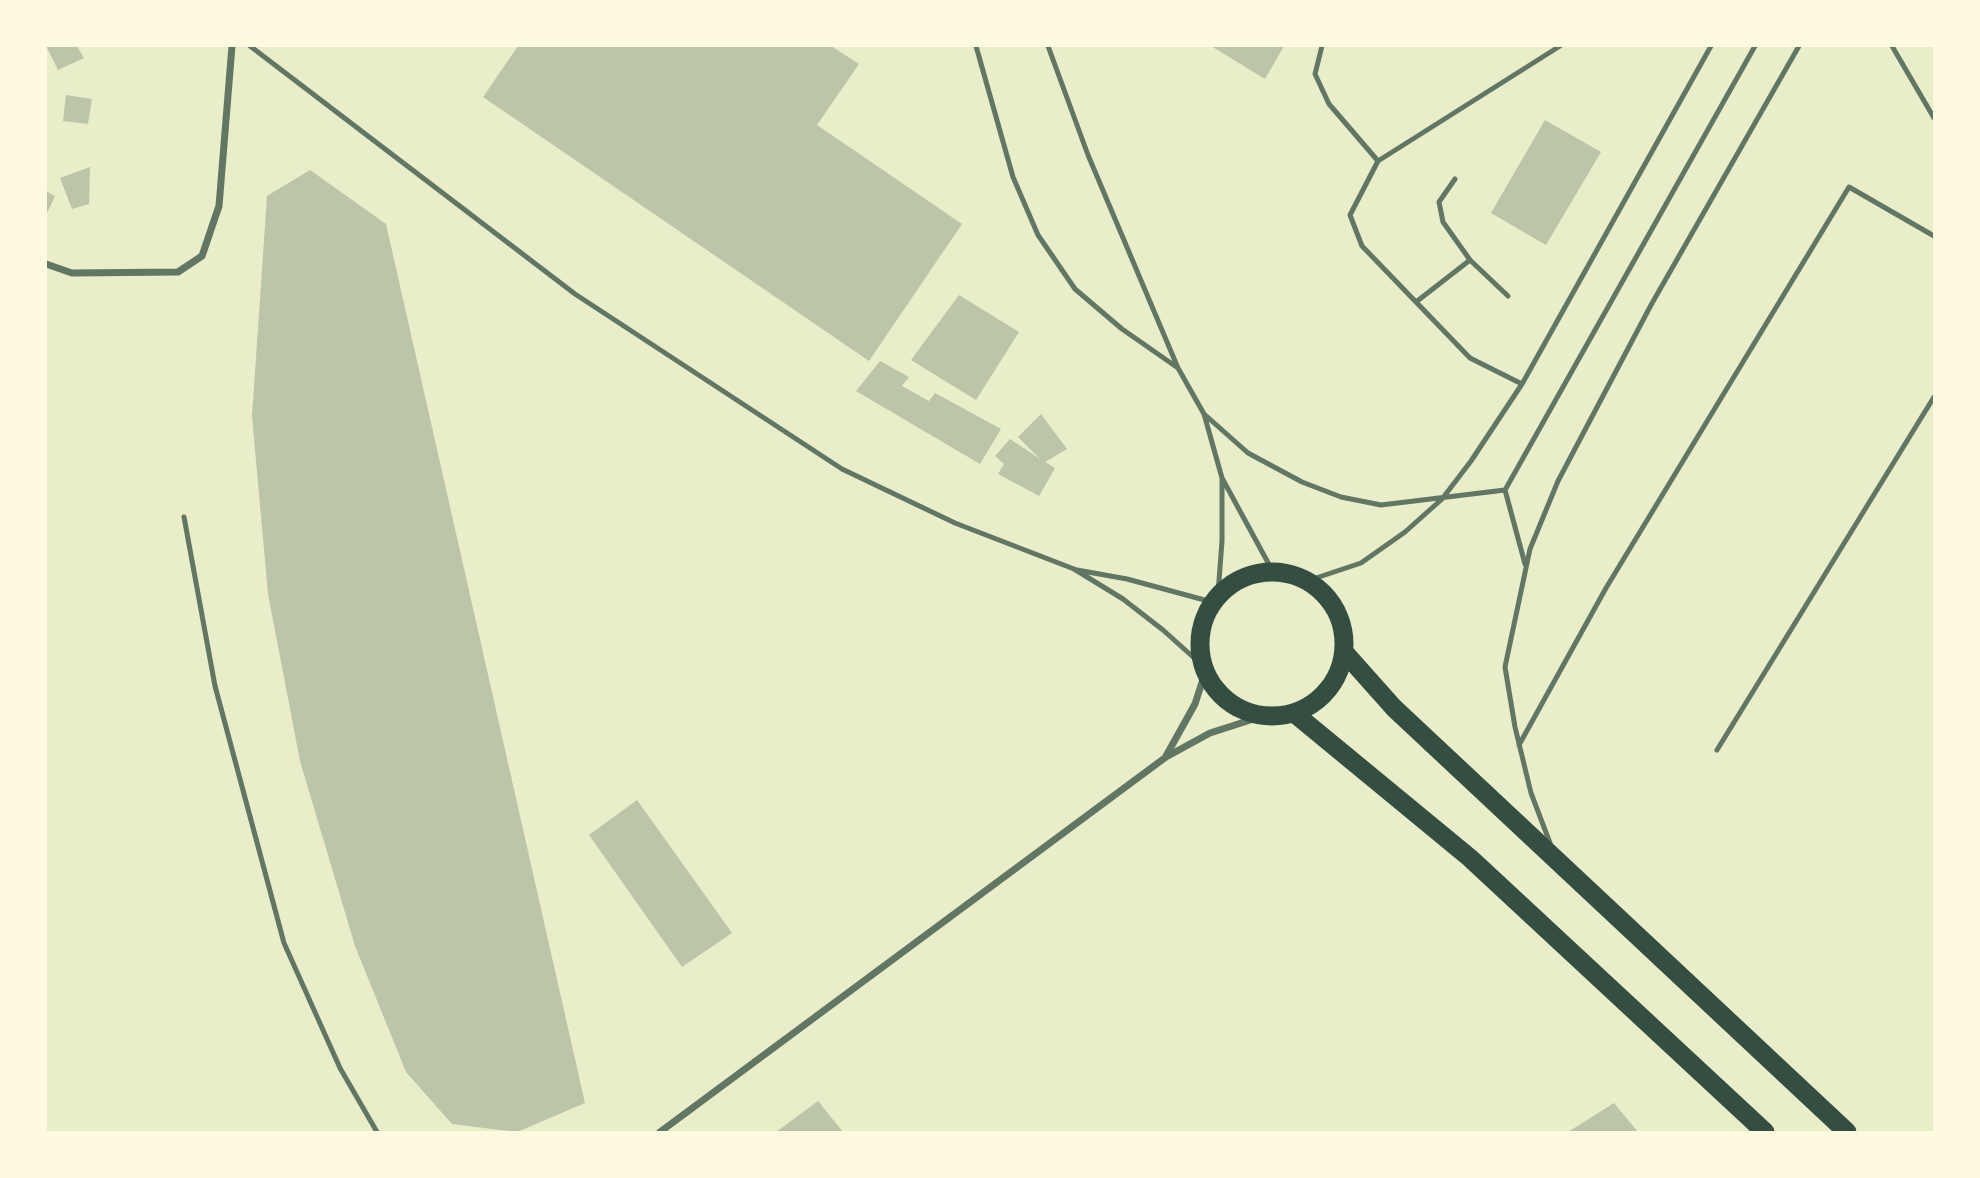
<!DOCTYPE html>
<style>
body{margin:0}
#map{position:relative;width:1980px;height:1178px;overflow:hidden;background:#e9edc9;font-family:Commissioner,sans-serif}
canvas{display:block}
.frame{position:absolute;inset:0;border:47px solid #fefae0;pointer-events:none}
</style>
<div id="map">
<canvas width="1980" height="1178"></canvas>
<div class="frame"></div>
</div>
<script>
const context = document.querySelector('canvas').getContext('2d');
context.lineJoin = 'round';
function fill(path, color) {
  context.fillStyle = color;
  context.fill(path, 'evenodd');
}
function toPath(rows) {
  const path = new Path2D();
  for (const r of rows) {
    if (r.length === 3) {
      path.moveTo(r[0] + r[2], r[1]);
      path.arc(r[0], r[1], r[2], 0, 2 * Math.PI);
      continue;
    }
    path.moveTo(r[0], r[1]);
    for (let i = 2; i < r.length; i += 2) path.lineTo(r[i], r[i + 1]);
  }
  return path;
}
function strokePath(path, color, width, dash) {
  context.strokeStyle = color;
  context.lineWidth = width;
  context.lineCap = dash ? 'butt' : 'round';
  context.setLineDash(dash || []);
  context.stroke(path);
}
const building = toPath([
 [46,46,77,46,84,58,58,70],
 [518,46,831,46,859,64,817,125,962,224,869,361,483,97],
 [1211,46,1284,46,1265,79],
 [66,95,92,99,88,124,63,121],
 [1545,120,1601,152,1546,245,1491,213],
 [90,167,89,204,72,209,60,178],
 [310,170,386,224,585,1103,517,1132,452,1124,406,1072,355,946,300,761,268,594,252,416,267,196],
 [46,191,55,196,46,215],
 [959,295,1019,332,976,400,911,360],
 [880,361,909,377,902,386,929,401,935,393,1001,429,980,464,856,391],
 [1041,414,1067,449,1045,462,1055,468,1039,496,998,474,1004,464,995,456,1010,439,1040,459,1018,437],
 [637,800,732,933,682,967,589,835],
 [818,1101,843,1132,776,1132],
 [1614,1103,1638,1132,1568,1132]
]);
const service = toPath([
 [250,46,575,294,842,469,955,523,1074,569,1123,599,1163,630,1202,665],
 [976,46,1013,177,1038,235,1075,289,1122,329,1178,368],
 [1048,46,1088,155,1178,368,1204,414,1222,478],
 [1322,46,1315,74,1329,104,1378,161,1350,215,1362,246,1470,358,1522,384],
 [1892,46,1934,118],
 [1378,161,1560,46],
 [1470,260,1508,296],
 [1416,302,1470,260,1443,222,1439,202,1455,179],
 [1204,414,1248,453,1302,482,1341,497,1381,505,1505,490,1755,46],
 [1505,490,1525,564],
 [184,517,215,686,284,943,340,1068,377,1132],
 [1077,570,1127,579,1212,602],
 [1310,580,1361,563,1405,532,1442,499,1471,461,1522,384,1711,46],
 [1218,594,1222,541,1222,478,1272,570],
 [1519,745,1606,588,1849,187,1934,236],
 [1717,750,1934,397],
 [1550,843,1531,793,1515,727,1505,667,1530,549,1558,481,1651,305,1799,46]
]);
const minor = toPath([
 [46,264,72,273,178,272,202,256,219,206,232,46],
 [1166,756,1195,704,1205,673],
 [660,1132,1166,757,1210,733,1263,716]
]);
const trunk = toPath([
 [1272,644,72],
 [1345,653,1394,708,1847,1132],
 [1294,713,1470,858,1765,1132]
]);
fill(building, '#bcc5a7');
strokePath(service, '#617663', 5);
strokePath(minor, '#617663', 7);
strokePath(trunk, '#344e41', 19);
</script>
